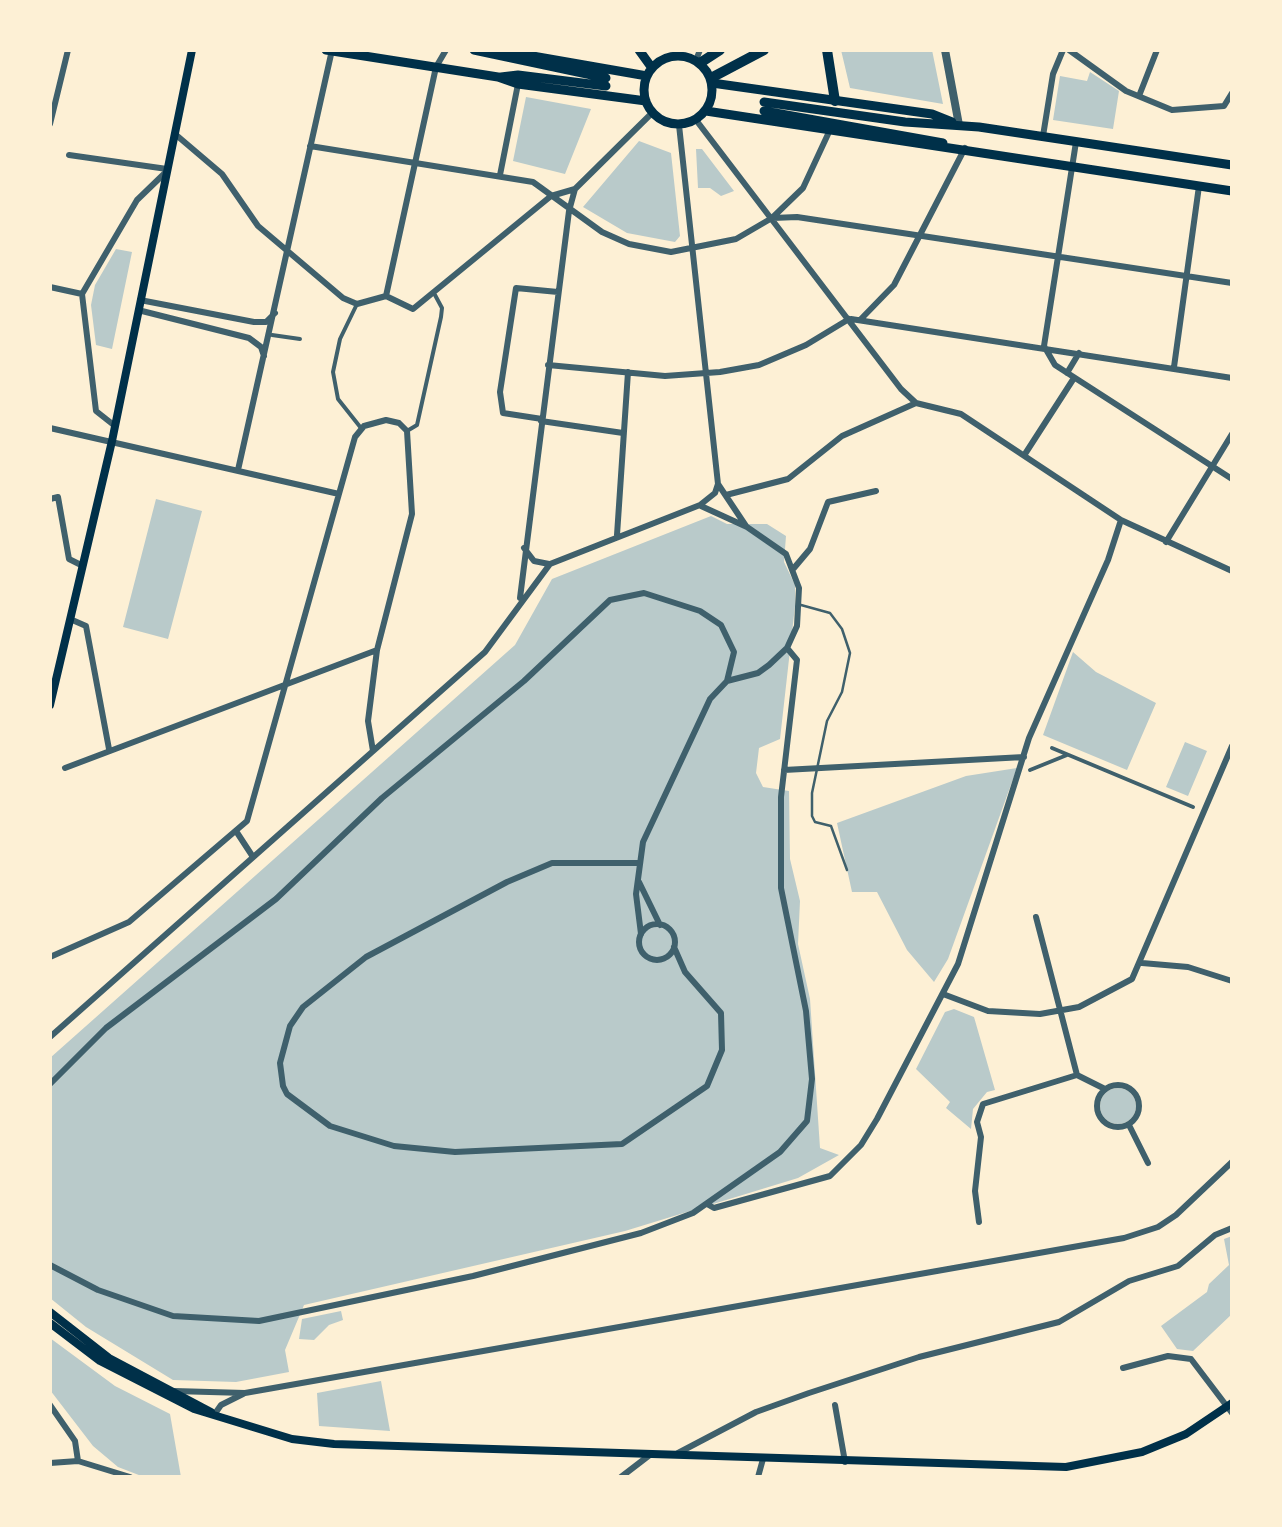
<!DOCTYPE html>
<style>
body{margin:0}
#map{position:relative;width:1282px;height:1527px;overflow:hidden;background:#fdf0d5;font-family:Barlow,sans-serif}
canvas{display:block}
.frame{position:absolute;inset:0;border:52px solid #fdf0d5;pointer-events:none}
</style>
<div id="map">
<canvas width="1282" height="1527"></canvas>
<div class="frame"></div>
</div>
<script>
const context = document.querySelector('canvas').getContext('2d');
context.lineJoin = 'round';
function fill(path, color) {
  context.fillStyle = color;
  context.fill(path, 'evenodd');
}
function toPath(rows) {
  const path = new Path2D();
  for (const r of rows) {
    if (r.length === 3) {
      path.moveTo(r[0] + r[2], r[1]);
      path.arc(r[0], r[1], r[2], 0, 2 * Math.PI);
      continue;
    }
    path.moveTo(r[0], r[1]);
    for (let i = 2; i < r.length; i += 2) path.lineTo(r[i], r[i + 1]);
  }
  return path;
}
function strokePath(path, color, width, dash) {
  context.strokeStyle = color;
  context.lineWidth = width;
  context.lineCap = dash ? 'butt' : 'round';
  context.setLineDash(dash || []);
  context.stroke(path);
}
const green = toPath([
 [841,50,932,50,943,104,850,88],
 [1090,72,1119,91,1113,129,1053,120,1060,76,1087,81],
 [526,97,591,109,565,174,513,161],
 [639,141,671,153,680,236,675,242,627,233,583,207],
 [696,149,702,149,734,191,721,196,710,188,698,188],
 [116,249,132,252,112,349,96,345,91,305,95,285],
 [156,499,202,511,168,639,123,627],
 [711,516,727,524,767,524,786,536,784,562,795,585,795,606,780,739,759,748,756,773,763,787,789,791,790,859,800,901,798,944,810,999,820,1148,839,1155,798,1178,625,1231,304,1305,285,1350,289,1372,236,1382,173,1380,86,1327,50,1298,50,1058,515,645,552,579],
 [1073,652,1096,672,1156,703,1127,770,1043,735],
 [1185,742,1207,751,1188,796,1166,787],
 [1017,768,948,959,934,982,907,950,877,892,852,892,837,823,966,776],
 [954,1009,974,1017,995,1090,987,1092,973,1109,971,1129,946,1108,950,1102,916,1069,945,1012],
 [1118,1106,18],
 [1232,1236,1232,1314,1193,1351,1177,1349,1161,1326,1207,1292,1209,1284,1229,1265,1224,1239],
 [341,1311,343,1320,329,1325,314,1340,299,1339,302,1319],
 [50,1338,115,1386,170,1414,181,1477,144,1477,118,1467,93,1446,50,1390],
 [381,1381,390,1431,319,1426,317,1393]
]);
const service = toPath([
 [801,605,830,613,842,629,850,653,842,692,827,721,812,793,812,816,815,822,831,826,847,870]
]);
const pedestrian = toPath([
 [357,304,340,339,333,372,338,399,361,428],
 [272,335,300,339],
 [407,431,417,425,441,317,442,308,435,295],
 [1052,748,1193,807],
 [1030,770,1067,755]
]);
const minor = toPath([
 [1069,50,1126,91,1172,110,1224,106,1232,93],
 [696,60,700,50],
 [1139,96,1157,50],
 [696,120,901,389,916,403,961,414,1121,520,1232,571],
 [50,124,68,50],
 [679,125,718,484,746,526],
 [175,134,222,174,258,226,343,298,357,304,386,296,413,309,551,196,575,189,652,113],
 [1043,136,1053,74,1063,50],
 [310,146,533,182,602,232,629,244,671,252,736,239,772,218,803,188,829,132],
 [69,155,167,169],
 [500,175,518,84],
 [773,218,797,217,1232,283],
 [50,287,82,294],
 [386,296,436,67,446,50],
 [140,300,254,322,266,322,275,313],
 [138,310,249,338,261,347,264,356],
 [851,319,1232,378],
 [861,319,894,285,965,148],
 [1044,346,1055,365,1232,479],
 [1044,346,1076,142],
 [548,365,665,376,720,372,759,365,806,345,849,319],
 [1174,367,1199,186],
 [1067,373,1079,353],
 [542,419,503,413,500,392,516,288,558,292],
 [541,421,623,433],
 [115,426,96,411,82,294,137,200,167,171],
 [50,428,339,494],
 [1025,454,1074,378],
 [238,470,332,50],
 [726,495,788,479,842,436,916,403],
 [50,499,58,497,69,559,83,566],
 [617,535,628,372],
 [1166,542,1232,434],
 [524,548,534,561,549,564],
 [794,568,810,549,828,502,876,491],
 [520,598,569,211,575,189],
 [70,619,86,626,109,749],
 [65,768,377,650],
 [784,770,1024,757],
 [236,831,253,857],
 [638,863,552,863,507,882,366,957,303,1007,290,1026,280,1063,283,1086,287,1094,330,1126,394,1146,455,1152,622,1144,707,1086,722,1050,721,1013,685,972,674,947],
 [639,882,660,925],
 [1036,917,1077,1075],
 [657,942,18],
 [641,934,636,894,643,842,710,699,727,681,758,673,769,665,787,648,797,626,799,588,786,554,747,527,701,506],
 [50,957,129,922,247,821,355,437,364,426,386,420,399,423,407,431,412,514,377,650,368,721,373,751],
 [1142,963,1188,967,1232,981],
 [943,994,988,1011,1040,1014,1079,1007,1132,979,1232,746],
 [50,1037,485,652,550,564,700,505,715,493,718,484],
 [50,1084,106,1028,276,899,382,798,524,681,610,600,644,593,700,611,721,625,734,652,727,681],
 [1118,1106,21],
 [1129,1125,1148,1163],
 [707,1204,714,1208,830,1176,861,1145,877,1119,958,964,1029,738,1108,560,1121,520],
 [979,1222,975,1191,981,1137,977,1122,983,1104,1077,1075,1105,1089],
 [50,1265,98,1290,173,1316,259,1321,473,1276,641,1233,693,1213,780,1152,807,1121,812,1079,806,1011,781,888,781,797,797,660,787,648],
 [1123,1368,1168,1356,1191,1359,1232,1413],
 [174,1391,245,1393,1124,1238,1158,1227,1176,1215,1232,1162],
 [50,1405,75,1441,78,1461],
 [835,1405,845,1462],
 [214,1415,221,1405,243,1394],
 [678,1453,756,1412,809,1393,919,1357,1059,1322,1129,1281,1178,1266,1215,1235,1232,1228],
 [50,1463,78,1461,130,1477],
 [621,1477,651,1454],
 [758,1477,763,1459]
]);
const tertiary = toPath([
 [945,50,959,125]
]);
const secondary = toPath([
 [50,705,112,441,192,50],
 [50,1312,109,1358,211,1412],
 [50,1323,100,1361,194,1409,292,1439,334,1444,1066,1467,1142,1452,1186,1434,1232,1403]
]);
const primary = toPath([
 [326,50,498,77,518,84,646,101],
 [474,50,606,78],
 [639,50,652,68],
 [501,55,521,54,647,76],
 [678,90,34],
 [501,77,518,75,606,86],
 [712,83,932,114,952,122],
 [764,102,905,122,979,127,1232,165],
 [706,111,1232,191],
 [764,111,943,143]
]);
const trunk = toPath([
 [827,50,835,101],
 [700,63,720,50],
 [711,78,764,50]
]);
fill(green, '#b9caca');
strokePath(service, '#3f606c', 2.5);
strokePath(pedestrian, '#3f606c', 4);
strokePath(minor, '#3f606c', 6);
strokePath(tertiary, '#3f606c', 8);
strokePath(secondary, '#003049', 8);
strokePath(primary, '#003049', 9);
strokePath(trunk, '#003049', 10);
</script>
